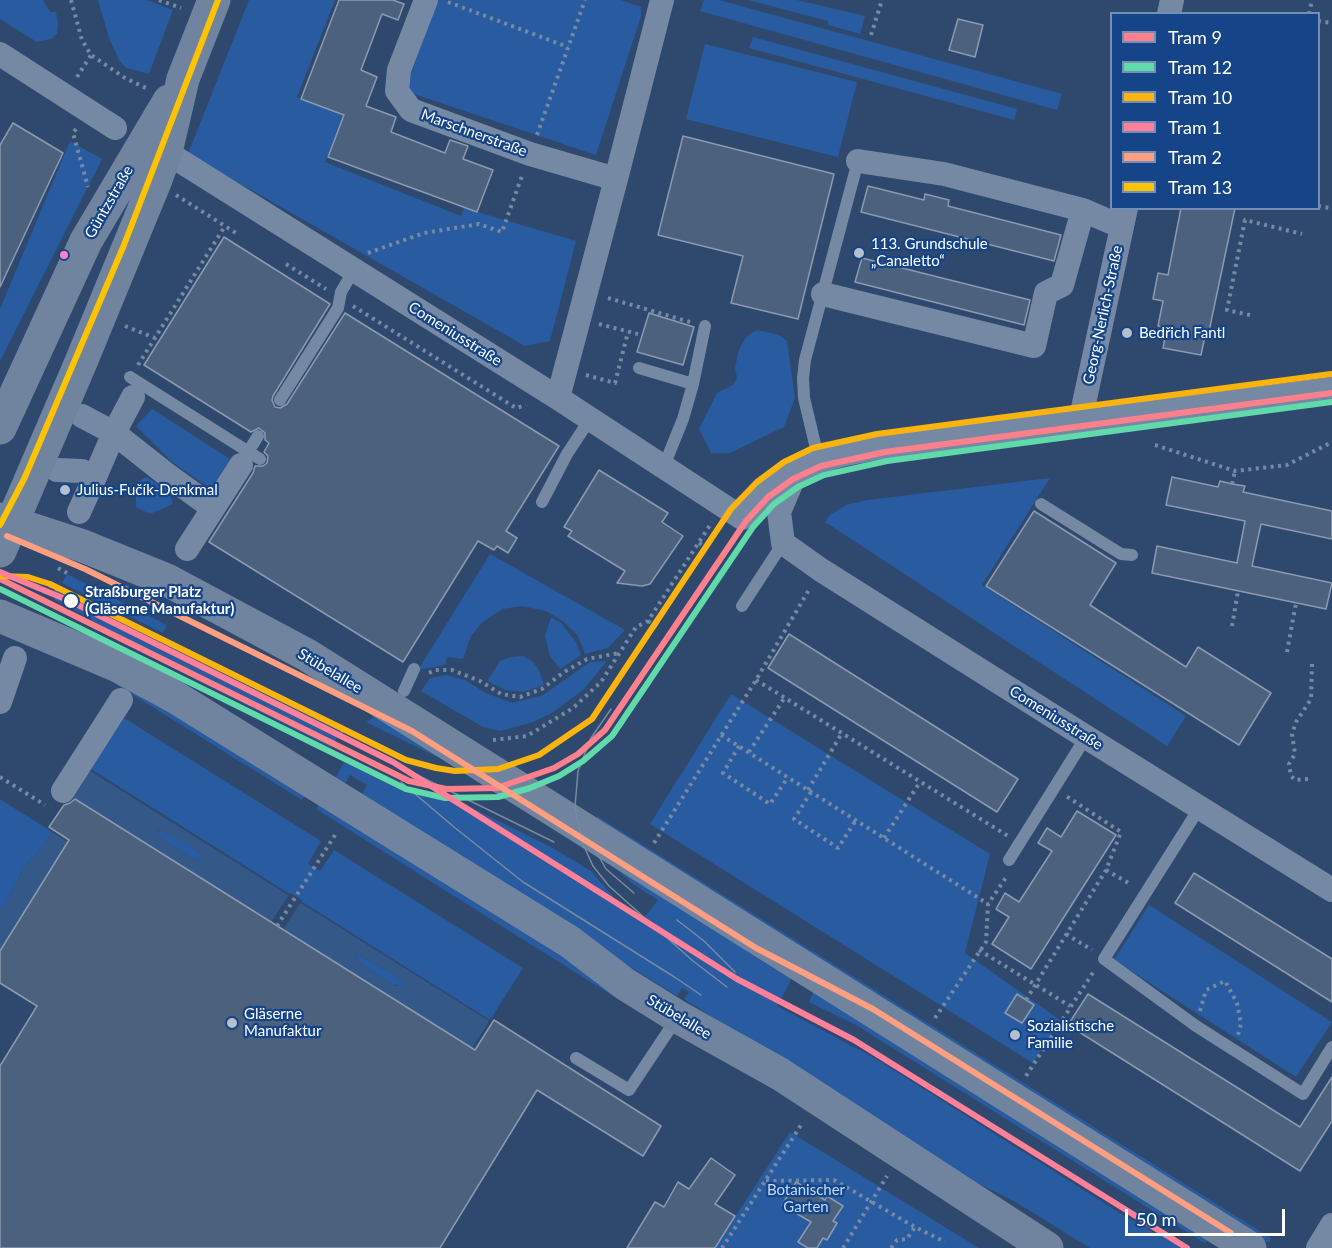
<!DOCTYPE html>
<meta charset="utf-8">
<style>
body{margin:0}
#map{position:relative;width:1332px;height:1248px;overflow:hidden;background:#2f496e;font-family:Lato,sans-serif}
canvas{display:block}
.legend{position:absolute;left:1110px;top:12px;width:210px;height:198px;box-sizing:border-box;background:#154588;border:2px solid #738fb8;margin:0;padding:8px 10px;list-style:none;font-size:18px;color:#fff}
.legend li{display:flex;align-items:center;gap:12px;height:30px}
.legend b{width:30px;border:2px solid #738fb8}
.scale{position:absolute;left:1125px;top:1209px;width:160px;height:27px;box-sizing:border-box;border:3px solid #fff;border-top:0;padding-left:8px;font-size:18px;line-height:21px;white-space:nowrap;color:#fff;-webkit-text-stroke:4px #154588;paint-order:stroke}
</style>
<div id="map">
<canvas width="1332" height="1248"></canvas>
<ul class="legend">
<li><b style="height:8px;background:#ff808d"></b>Tram 9</li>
<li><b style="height:8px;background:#60daab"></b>Tram 12</li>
<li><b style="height:8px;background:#fab40d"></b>Tram 10</li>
<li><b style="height:8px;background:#ff8098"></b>Tram 1</li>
<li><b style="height:8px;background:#ff9e80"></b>Tram 2</li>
<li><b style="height:8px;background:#fdc300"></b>Tram 13</li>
</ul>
<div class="scale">50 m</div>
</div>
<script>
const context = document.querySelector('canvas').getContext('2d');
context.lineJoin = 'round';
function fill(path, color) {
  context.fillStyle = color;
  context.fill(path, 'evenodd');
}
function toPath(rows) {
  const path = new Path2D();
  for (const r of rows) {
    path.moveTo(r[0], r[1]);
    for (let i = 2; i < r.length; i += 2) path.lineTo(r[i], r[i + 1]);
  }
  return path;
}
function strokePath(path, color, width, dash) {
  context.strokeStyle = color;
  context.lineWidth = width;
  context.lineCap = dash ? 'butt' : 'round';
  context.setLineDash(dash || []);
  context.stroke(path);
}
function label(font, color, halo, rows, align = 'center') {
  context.font = font + ' Lato,sans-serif';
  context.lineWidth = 4.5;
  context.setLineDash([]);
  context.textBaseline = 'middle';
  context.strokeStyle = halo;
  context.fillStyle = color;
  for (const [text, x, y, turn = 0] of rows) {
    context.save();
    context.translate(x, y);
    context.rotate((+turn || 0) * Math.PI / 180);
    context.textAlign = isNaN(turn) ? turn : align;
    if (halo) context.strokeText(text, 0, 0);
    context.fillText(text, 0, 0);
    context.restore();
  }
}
const green = toPath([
 [0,0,43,0,50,12,56,12,58,24,57,34,51,39,37,42,0,19],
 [98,0,146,0,173,10,149,74,126,68,119,60,109,38],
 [249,0,335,0,297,97,344,115,325,162,461,216,464,208,576,241,550,341,525,346,188,154],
 [437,0,621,0,641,7,641,16,596,155,405,91],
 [704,0,719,0,1062,94,1057,110,700,11],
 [748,0,797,0,865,16,860,34,828,25,828,21],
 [753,37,1017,109,1014,120,749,48],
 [705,44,857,82,838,157,686,119],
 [70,141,102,159,0,361,0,309],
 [757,330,779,335,787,341,795,398,784,427,730,453,711,453,699,429,717,393,733,385,737,378,735,368,739,349,747,336],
 [152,409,230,459,211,489,172,462,136,426],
 [146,477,168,490,173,504,150,514,136,507,136,483],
 [1050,478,982,585,1186,716,1167,746,825,522,830,515,846,505,867,500],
 [490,554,625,630,608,648,585,654,578,636,564,622,546,611,522,606,502,609,482,623,471,636,463,659,447,657,445,665,418,670],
 [67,574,167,625,163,633,62,583],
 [58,591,70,598,340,731,332,748,320,742,89,626,92,619,54,600],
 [551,617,561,623,576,642,581,655,560,669,550,656,545,636],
 [523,656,533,662,539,670,544,685,524,692,506,690,487,681,500,661,511,657],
 [607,661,583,690,552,713,533,722,501,731,483,727,421,691,430,678,446,675,465,680,486,693,512,703,543,695,590,662],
 [95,668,156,701,306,794,302,800,109,680],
 [731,694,990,854,965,953,1060,1020,1033,1063,650,824],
 [379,714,442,753,439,758,366,722],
 [124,718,321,841,308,864,320,871,334,850,523,968,490,1020,91,769],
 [344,762,365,772,367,768,410,794,415,787,429,797,444,794,551,847,591,871,618,902,641,922,658,900,633,884,610,863,791,972,791,980,777,1006,878,1060,1123,1215,1155,1233,1190,1248,1090,1248,1014,1201,956,1173,684,999,689,992,682,988,677,996,359,799,367,785,350,775,342,789,333,783],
 [0,799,52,832,42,847,25,866,4,907,0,910],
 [320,802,577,963,616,998,316,809],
 [597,816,1271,1238,1269,1243,1257,1238,594,821],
 [156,830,168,833,191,846,200,854,204,861,192,858,170,845,160,837],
 [1149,905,1332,1022,1296,1077,1114,960],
 [359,955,390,972,403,983,404,987,392,984,369,970,357,959,356,956],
 [815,988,1210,1236,1206,1243,1201,1241,856,1025,809,1002],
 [790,1132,880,1187,979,1248,715,1248]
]);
const water = toPath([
 [90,771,489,1021,472,1048,74,798],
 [159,830,191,846,200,854,204,861,192,858,170,845,157,833,157,830],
 [359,955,390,972,403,983,404,986,396,986,369,970,357,959,356,956],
 [52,832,68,842,0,951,0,910,4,907,25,866,42,847]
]);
const pier = toPath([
 [290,893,302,900,283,930,271,922]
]);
const building = toPath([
 [339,0,393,0,404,4,398,20,382,14,361,70,377,77,366,106,396,117,391,132,445,153,450,140,468,146,463,159,493,170,477,212,328,157,344,115,301,99,339,0],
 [958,19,983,25,975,57,949,50,958,19],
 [13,123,63,153,0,287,0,145,13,123],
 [683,136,834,174,798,319,731,303,743,256,658,235,683,136],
 [868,186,924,200,925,194,949,200,948,206,1061,235,1054,261,861,212,868,186],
 [1181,208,1235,208,1208,336,1205,336,1201,355,1163,348,1167,328,1158,326,1163,301,1153,299,1158,273,1168,275,1181,208],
 [224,237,330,304,273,396,272,400,275,407,280,408,287,404,345,313,559,446,506,531,517,538,508,553,497,546,494,550,478,541,403,662,209,542,253,473,255,466,263,466,267,463,268,456,264,452,269,443,265,440,265,433,259,428,251,432,144,365,224,237],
 [862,258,1030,300,1024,325,855,282,862,258],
 [649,313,694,327,683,365,637,352,649,313],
 [599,470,668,513,662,522,683,536,650,584,642,586,617,583,625,571,568,536,572,531,564,527,599,470],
 [1172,477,1218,487,1220,481,1232,484,1245,486,1243,492,1332,511,1332,539,1261,524,1252,566,1332,583,1326,609,1152,573,1157,546,1237,563,1245,521,1166,505,1172,477],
 [1034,511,1116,563,1090,605,1186,667,1198,647,1271,693,1239,745,986,586,1034,511],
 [789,634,1018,779,997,812,768,668,789,634],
 [75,799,475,1050,494,1020,661,1126,643,1156,537,1090,440,1248,0,1248,0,1066,37,1006,0,983,0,951,69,840,49,827,64,805,70,803,75,799],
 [1077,811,1116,835,1031,969,992,944,1009,917,996,909,1005,893,1019,902,1052,851,1038,843,1047,828,1061,837,1077,811],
 [1194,873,1332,959,1332,1002,1175,903,1194,873],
 [1017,994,1034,1005,1022,1023,1005,1013,1017,994],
 [1088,994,1300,1127,1332,1077,1332,1121,1300,1171,1068,1025,1088,994],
 [711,1158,735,1175,715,1204,735,1216,715,1248,627,1248,655,1202,664,1207,678,1182,689,1189,711,1158],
 [796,1182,825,1200,827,1196,843,1206,833,1221,837,1223,827,1240,823,1238,817,1248,808,1248,798,1242,811,1222,782,1205,796,1182]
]);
const path = toPath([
 [71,0,82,40,91,55,125,78,148,89],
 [159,0,181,8],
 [448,2,568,47],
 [1309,14,1312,0],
 [1318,21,1332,23],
 [871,35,882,0],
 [77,77,91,55],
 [76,129,73,133,88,187],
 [537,135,585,0],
 [176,195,236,233],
 [1318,206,1330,208,1332,206],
 [368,253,424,233,479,224,502,232,523,173],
 [286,264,326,289],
 [608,298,690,322],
 [353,306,516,408,526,405],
 [1250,315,1227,310,1245,220,1302,234],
 [599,324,638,334],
 [125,326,155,338],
 [138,365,225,226],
 [586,375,615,383,628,332],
 [1155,445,1235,471,1287,465,1332,442],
 [1232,484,1235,471],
 [699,543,707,548],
 [58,568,67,573],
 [49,585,58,590],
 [648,621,657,627],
 [1232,626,1238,591],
 [1287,652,1296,603],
 [429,673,435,670,452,670,480,681,501,694,520,697,542,689,564,672,587,659,619,653],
 [756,680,1008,836],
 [341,730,349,733],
 [721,735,988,904],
 [493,740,527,736,573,708,601,682,636,627,648,621,712,522],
 [739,746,723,773,770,804,788,777],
 [330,751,337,755],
 [749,752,785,697],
 [0,777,45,805],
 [1308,779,1295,780,1291,776,1289,764,1295,754,1292,734,1296,722,1311,699,1312,664],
 [808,790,842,733],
 [811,792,794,819,838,848,856,820],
 [884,838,920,782],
 [654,843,756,680,810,588],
 [1106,870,1132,885],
 [277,926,335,835],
 [1066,934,1092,950],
 [979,950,1070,1006],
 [1026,1000,1106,870,1121,832,1066,796],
 [1200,1011,1206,990,1225,981,1237,1003,1241,1024,1238,1035],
 [935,1018,986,942,988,904,1007,876],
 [1026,1076,1094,971],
 [766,1181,834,1180,915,1227,945,1242],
 [722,1248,803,1122],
 [843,1248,887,1176],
 [891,1248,897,1240,907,1239,915,1227]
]);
const lane = toPath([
 [639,368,693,384],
 [130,377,260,459],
 [280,400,338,308,341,292,354,270],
 [248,452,258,436],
 [819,461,804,398,803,378,805,360,858,161],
 [664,466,683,419,693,384,705,326],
 [542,502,567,454,590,419],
 [1041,504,1121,554,1132,555],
 [742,606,783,543],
 [404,691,414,669],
 [1200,807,1104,959,1196,1026,1303,1094,1332,1047],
 [1009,860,1086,737],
 [576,1058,629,1090,677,1018]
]);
const street = toPath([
 [426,0,399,70,397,91,411,110,530,154,616,179],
 [1169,14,1172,0],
 [0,54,115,128],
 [166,152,558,398,742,518,765,493,791,475,819,461,846,454,882,447,1332,389],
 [858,161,944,174,1083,210,1122,227],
 [823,294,1034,346,1046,293,1062,285,1083,210],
 [558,398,616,179,662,0],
 [82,416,114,433,133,397],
 [1080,422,1126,208],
 [57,470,82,471,94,479,79,512],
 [796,472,779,512,783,543,821,570,1086,737,1332,890],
 [94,479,114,433,166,474,213,508],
 [187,549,241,465],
 [0,702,15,658],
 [63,791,121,700],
 [1318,1248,1332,1225]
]);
const secondary = toPath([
 [0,428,86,241,169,101],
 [0,519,83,546,167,580,307,655,1250,1248],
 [0,551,81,362,155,182,166,152,183,79,214,0],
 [0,616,118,666,175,697,570,942,625,984,678,1017,780,1074,1047,1248]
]);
const tram = toPath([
 [611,709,591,738,578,771,575,807,582,842,593,866,609,886,693,961,727,987],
 [403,768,554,842],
 [401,782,454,827,523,882,676,978,701,995],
 [592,844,606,869,634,893],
 [677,920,704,941,735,972]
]);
const tram1 = toPath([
 [0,579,409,781,446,789,497,788,554,768,578,754,605,730,746,521,768,497,793,479,821,466,885,452,1332,393]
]);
const tram2 = toPath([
 [0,589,406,789,445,798,498,797,530,788,559,776,583,761,612,736,753,527,774,504,798,487,824,475,887,461,1332,402]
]);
const tram3 = toPath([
 [0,576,28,577,50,584,406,760,436,768,455,771,498,769,539,755,592,719,731,509,757,482,784,462,813,448,877,434,1331,374]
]);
const tram4 = toPath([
 [0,572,70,601,393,762,737,979,854,1040,1187,1248]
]);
const tram5 = toPath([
 [7,536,85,569,412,731,756,948,873,1009,1231,1233]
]);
const tram6 = toPath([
 [0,525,25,477,124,245,218,0]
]);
const markers = [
 [859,253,6,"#b6bfcc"],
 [64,255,5,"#ff80c5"],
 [1127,333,6,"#b6bfcc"],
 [65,490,6,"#b6bfcc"],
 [71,601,8,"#fff"],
 [232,1023,6,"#b6bfcc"],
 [1015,1035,6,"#b6bfcc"]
];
const streetNames = [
 ["Marschnerstraße",474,133,20],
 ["Güntzstraße",109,202,-60],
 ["Georg-Nerlich-Straße",1103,315,-78],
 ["Comeniusstraße",455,334,32],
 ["Stübelallee",330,671,31],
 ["Comeniusstraße",1056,718,32],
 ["Stübelallee",679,1017,31]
];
const poiNames = [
 ["113. Grundschule",871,244],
 ["„Canaletto“",871,261],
 ["Bedřich Fantl",1139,333],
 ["Julius-Fučík-Denkmal",77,490],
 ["Gläserne",244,1014],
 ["Manufaktur",244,1031],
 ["Sozialistische",1027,1026],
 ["Familie",1027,1043]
];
const stopNames = [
 ["Straßburger Platz",85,592],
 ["(Gläserne Manufaktur)",85,609]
];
const parkNames = [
 ["Botanischer",806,1190],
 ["Garten",806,1207]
];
fill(green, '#285b9f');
fill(water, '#345888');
fill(pier, '#2f496e');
fill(building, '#4c617e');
strokePath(building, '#8a9ab1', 1.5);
strokePath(path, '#7689a4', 4, [3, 4.5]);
strokePath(lane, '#7689a4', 12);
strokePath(street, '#7689a4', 24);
strokePath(secondary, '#71849f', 33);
strokePath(tram, '#778aa3', 1.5);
strokePath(tram1, '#ff808d', 6);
strokePath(tram2, '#60daab', 6);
strokePath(tram3, '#fab40d', 6);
strokePath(tram4, '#ff8098', 6);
strokePath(tram5, '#ff9e80', 6);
strokePath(tram6, '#fdc300', 6);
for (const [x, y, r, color] of markers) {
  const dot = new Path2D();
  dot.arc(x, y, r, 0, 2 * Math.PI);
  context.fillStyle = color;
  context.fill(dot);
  strokePath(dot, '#154588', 2);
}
label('15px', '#fff', '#154588', streetNames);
label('15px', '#fff', '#154588', poiNames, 'left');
label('bold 15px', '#fff', '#154588', stopNames, 'left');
label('15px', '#c1dafb', '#154588', parkNames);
</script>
